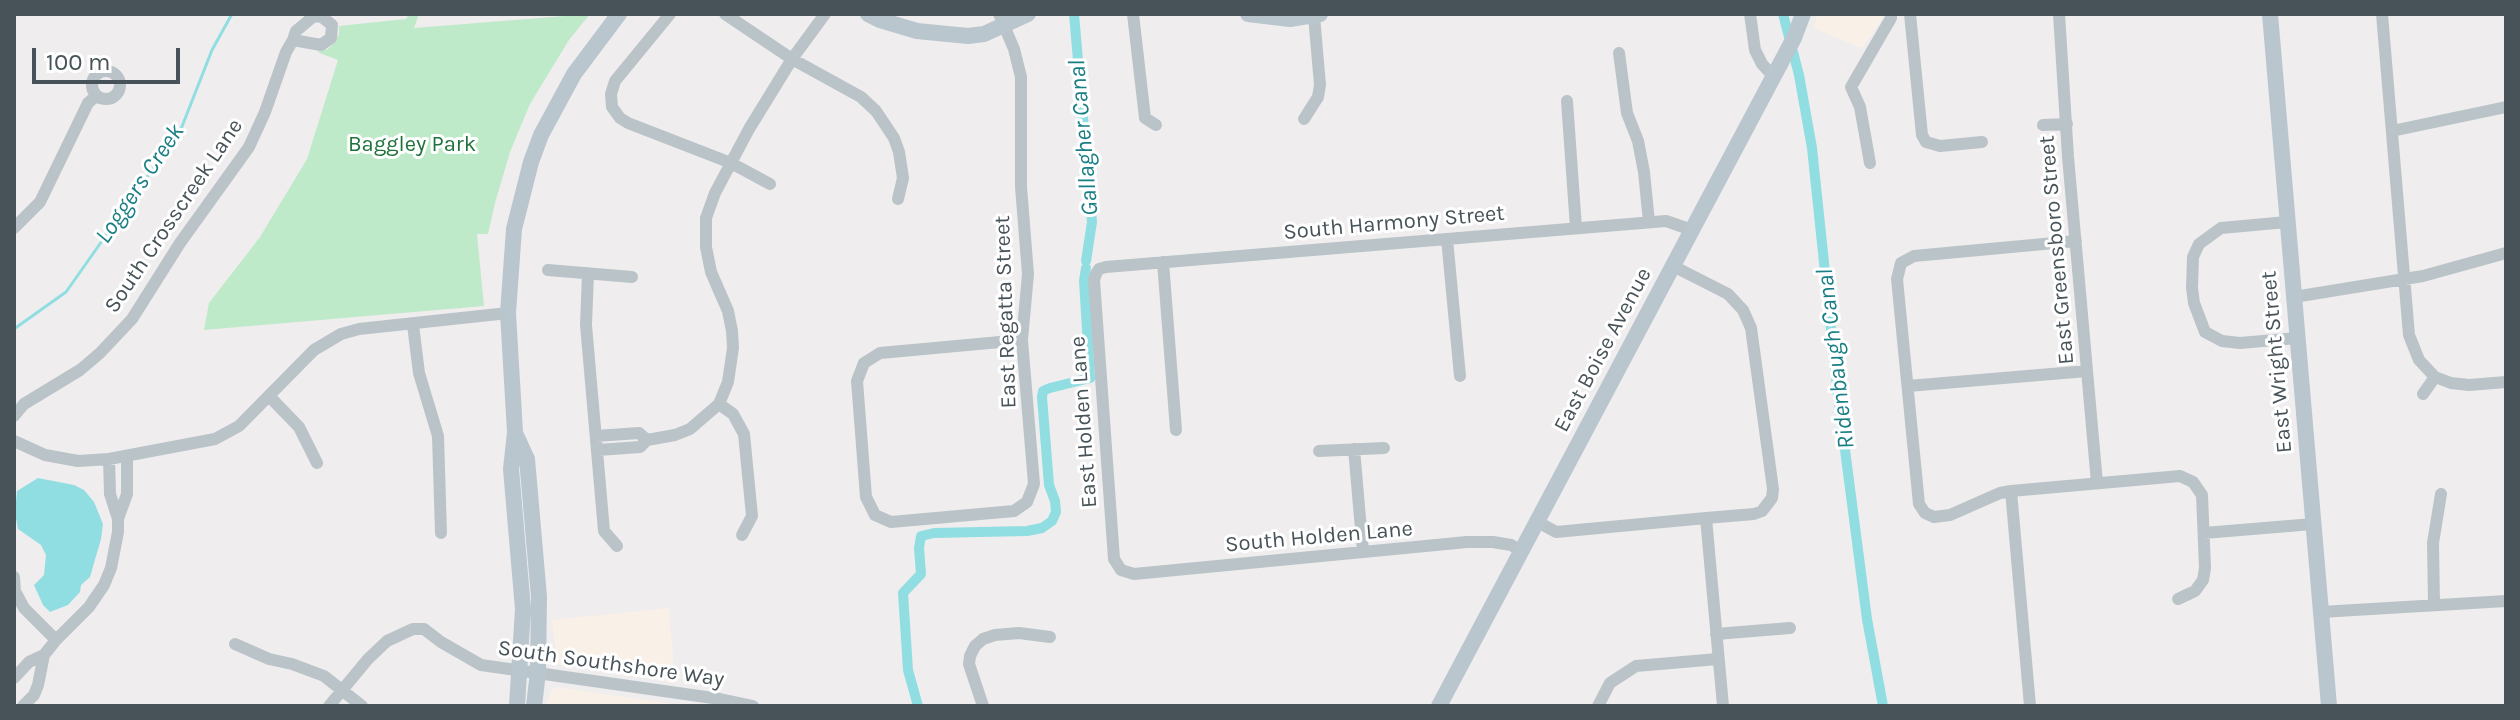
<!DOCTYPE html>
<style>
body{margin:0}
#map{position:relative;width:2520px;height:720px;overflow:hidden;background:#f0edee;font-family:Karla,sans-serif}
canvas{display:block}
.frame{position:absolute;inset:0;border:16px solid #475358;pointer-events:none}
.scale{position:absolute;left:32px;top:48px;width:148px;height:36px;box-sizing:border-box;border:4px solid #475358;border-top:0;padding-left:10px;font-size:24px;line-height:28px;white-space:nowrap;color:#475358;-webkit-text-stroke:6px #fff;paint-order:stroke}
</style>
<div id="map">
<canvas width="2520" height="720"></canvas>
<div class="frame"></div>
<div class="scale">100 m</div>
</div>
<script>
const context = document.querySelector('canvas').getContext('2d');
context.lineJoin = 'round';
function fill(path, color) {
  context.fillStyle = color;
  context.fill(path, 'evenodd');
}
function toPath(rows) {
  const path = new Path2D();
  for (const r of rows) {
    if (r.length === 3) {
      path.moveTo(r[0] + r[2], r[1]);
      path.arc(r[0], r[1], r[2], 0, 2 * Math.PI);
      continue;
    }
    path.moveTo(r[0], r[1]);
    for (let i = 2; i < r.length; i += 2) path.lineTo(r[i], r[i + 1]);
  }
  return path;
}
function strokePath(path, color, width, dash) {
  context.strokeStyle = color;
  context.lineWidth = width;
  context.lineCap = dash ? 'butt' : 'round';
  context.setLineDash(dash || []);
  context.stroke(path);
}
function label(font, color, halo, rows, align = 'center') {
  context.font = font + ' Karla,sans-serif';
  context.lineWidth = 6;
  context.setLineDash([]);
  context.textBaseline = 'middle';
  context.strokeStyle = halo;
  context.fillStyle = color;
  for (const [text, x, y, turn = 0] of rows) {
    context.save();
    context.translate(x, y);
    context.rotate((+turn || 0) * Math.PI / 180);
    context.textAlign = isNaN(turn) ? turn : align;
    if (halo) context.strokeText(text, 0, 0);
    context.fillText(text, 0, 0);
    context.restore();
  }
}
const commercial = toPath([
 [1817,14,1884,14,1884,16,1862,48,1814,28],
 [669,608,675,683,557,664,552,620],
 [557,687,562,688,687,706,546,706,551,690]
]);
const green = toPath([
 [409,14,419,14,414,28,590,14,569,40,530,104,510,152,495,203,488,234,477,234,484,306,204,330,209,303,260,237,307,159,338,60,317,52,328,49,335,42,339,34,339,26,406,19]
]);
const water = toPath([
 [38,478,74,485,84,490,94,502,103,524,101,539,90,577,81,585,80,592,68,605,50,612,43,605,34,585,44,575,46,555,41,545,18,529,15,513,17,491]
]);
const stream = toPath([
 [14,329,66,292,181,129,212,50,232,14]
]);
const canal = toPath([
 [1074,14,1092,222,1086,261],
 [1783,14,1799,75,1812,148,1838,396,1867,619,1883,706],
 [918,706,908,670,903,593,921,574,919,548,921,536,934,533,1027,531,1042,528,1052,521,1056,512,1055,501,1049,485,1042,397,1043,391,1050,388,1090,378,1084,281,1086,268]
]);
const street = toPath([
 [670,14,615,81,611,94,612,107,620,118,628,123,731,163,770,184],
 [725,14,792,59,861,97,876,111,894,138,899,152,903,178,898,199],
 [999,14,1014,49,1021,77,1021,187,1028,274,1022,340,1034,484,1027,502,1014,511,891,522,875,515,866,497,857,381,864,363,880,353,1022,340],
 [1133,14,1145,118,1156,125],
 [1750,14,1755,50,1762,64,1773,76],
 [1910,14,1922,135,1926,142,1940,146,1982,142],
 [2059,14,2068,157,2097,483],
 [2382,14,2409,335,2419,360,2435,377,2451,383,2469,385,2506,382],
 [314,16,322,17,332,25,331,38,321,45,293,40,296,31,314,16],
 [1619,53,1627,113,1638,141,1644,172,1649,222],
 [106,85,14],
 [1567,101,1576,228],
 [1304,119,1318,97,1320,85,1314,16],
 [2043,125,2067,124],
 [2392,131,2506,107],
 [1870,163,1860,107,1851,87,1891,18,1891,14],
 [2287,222,2221,228,2199,244,2193,257,2192,288,2194,303,2205,332,2222,341,2240,343,2297,338],
 [14,228,40,202,88,103,96,96],
 [1447,239,1460,376],
 [2076,241,1914,256,1901,263,1897,279,1919,504,1925,513,1934,517,1950,515,2000,493,2011,491,2180,476,2193,482,2202,495,2205,568,2203,580,2195,591,2178,599],
 [1163,262,1176,430],
 [1673,266,1728,294,1743,310,1751,328,1773,489,1772,498,1762,511,1754,514,1706,518,1723,706],
 [548,270,632,277],
 [588,274,586,325,604,531,617,546],
 [2294,297,2423,276,2506,253],
 [413,325,419,373,438,436,441,533],
 [1908,386,2087,371],
 [2423,394,2435,377],
 [269,396,299,427,317,463],
 [719,404,733,414,744,434,752,516,742,535],
 [14,416,24,404,80,370,100,353,132,319,180,243,249,147,265,112,286,52,293,40],
 [596,436,639,433,647,440,640,447,598,450],
 [647,440,675,435,690,429,719,404,728,382,733,348,732,331,728,311,711,272,706,247,706,218,715,193,749,129,792,59,825,14],
 [14,441,45,455,78,461,109,459,215,439,239,426,314,350,341,334,359,329,508,313],
 [1354,449,1363,552],
 [1319,451,1384,448],
 [2011,491,2030,706],
 [118,519,127,494,127,456],
 [1536,521,1556,532,1706,518],
 [2204,533,2313,524],
 [1520,550,1511,545,1493,542,1467,542,1134,574,1121,570,1114,559,1094,280,1096,274,1099,269,1106,267,1666,221,1692,230],
 [14,577,15,591,24,608,56,640],
 [2434,604,2433,543,2441,494],
 [2321,612,2506,601],
 [1716,634,1790,628],
 [235,644,269,659,292,664,324,676,362,706],
 [14,678,29,662,44,655,56,640,89,607,104,585,111,568,118,532,118,519,110,494,109,459],
 [23,706,34,695,38,685,44,655],
 [329,706,368,659,387,641,413,629,424,629,441,642,481,665,720,699,753,706],
 [983,706,969,664,970,656,975,646,983,639,995,635,1019,633,1050,637],
 [1598,706,1610,683,1636,666,1718,659]
]);
const secondary = toPath([
 [868,14,880,20,917,31,968,36,984,34,1028,14],
 [1248,14,1290,19,1320,14],
 [2270,14,2329,706],
 [516,435,527,459,539,597,538,672,534,706],
 [517,706,523,609,511,469,515,432,508,313,514,229,531,162,541,135,574,74,619,14],
 [1439,706,1794,38,1803,14]
]);
const parkNames = [
 ["Baggley Park",412,145]
];
const streetNames = [
 ["South Crosscreek Lane",174,216,-56],
 ["South Harmony Street",1394,223,-5],
 ["East Greensboro Street",2057,250,-95],
 ["East Regatta Street",1006,312,-92],
 ["East Boise Avenue",1603,350,-62],
 ["East Wright Street",2277,362,-95],
 ["East Holden Lane",1084,422,-94],
 ["South Holden Lane",1319,537,-5],
 ["South Southshore Way",611,664,8]
];
const waterNames = [
 ["Gallagher Canal",1084,138,-95],
 ["Loggers Creek",140,184,-56],
 ["Ridenbaugh Canal",1836,359,-97]
];
fill(commercial, '#f9f1e7');
fill(green, '#bfeac9');
fill(water, '#90dee2');
strokePath(stream, '#90dee2', 3);
strokePath(canal, '#90dee2', 10);
strokePath(street, '#bac4c8', 12);
strokePath(secondary, '#bac6cd', 16);
label('22px', '#20723c', '#fff', parkNames);
label('22px', '#475358', '#fff', streetNames);
label('italic 24px', '#197f85', '#fff', waterNames);
</script>
